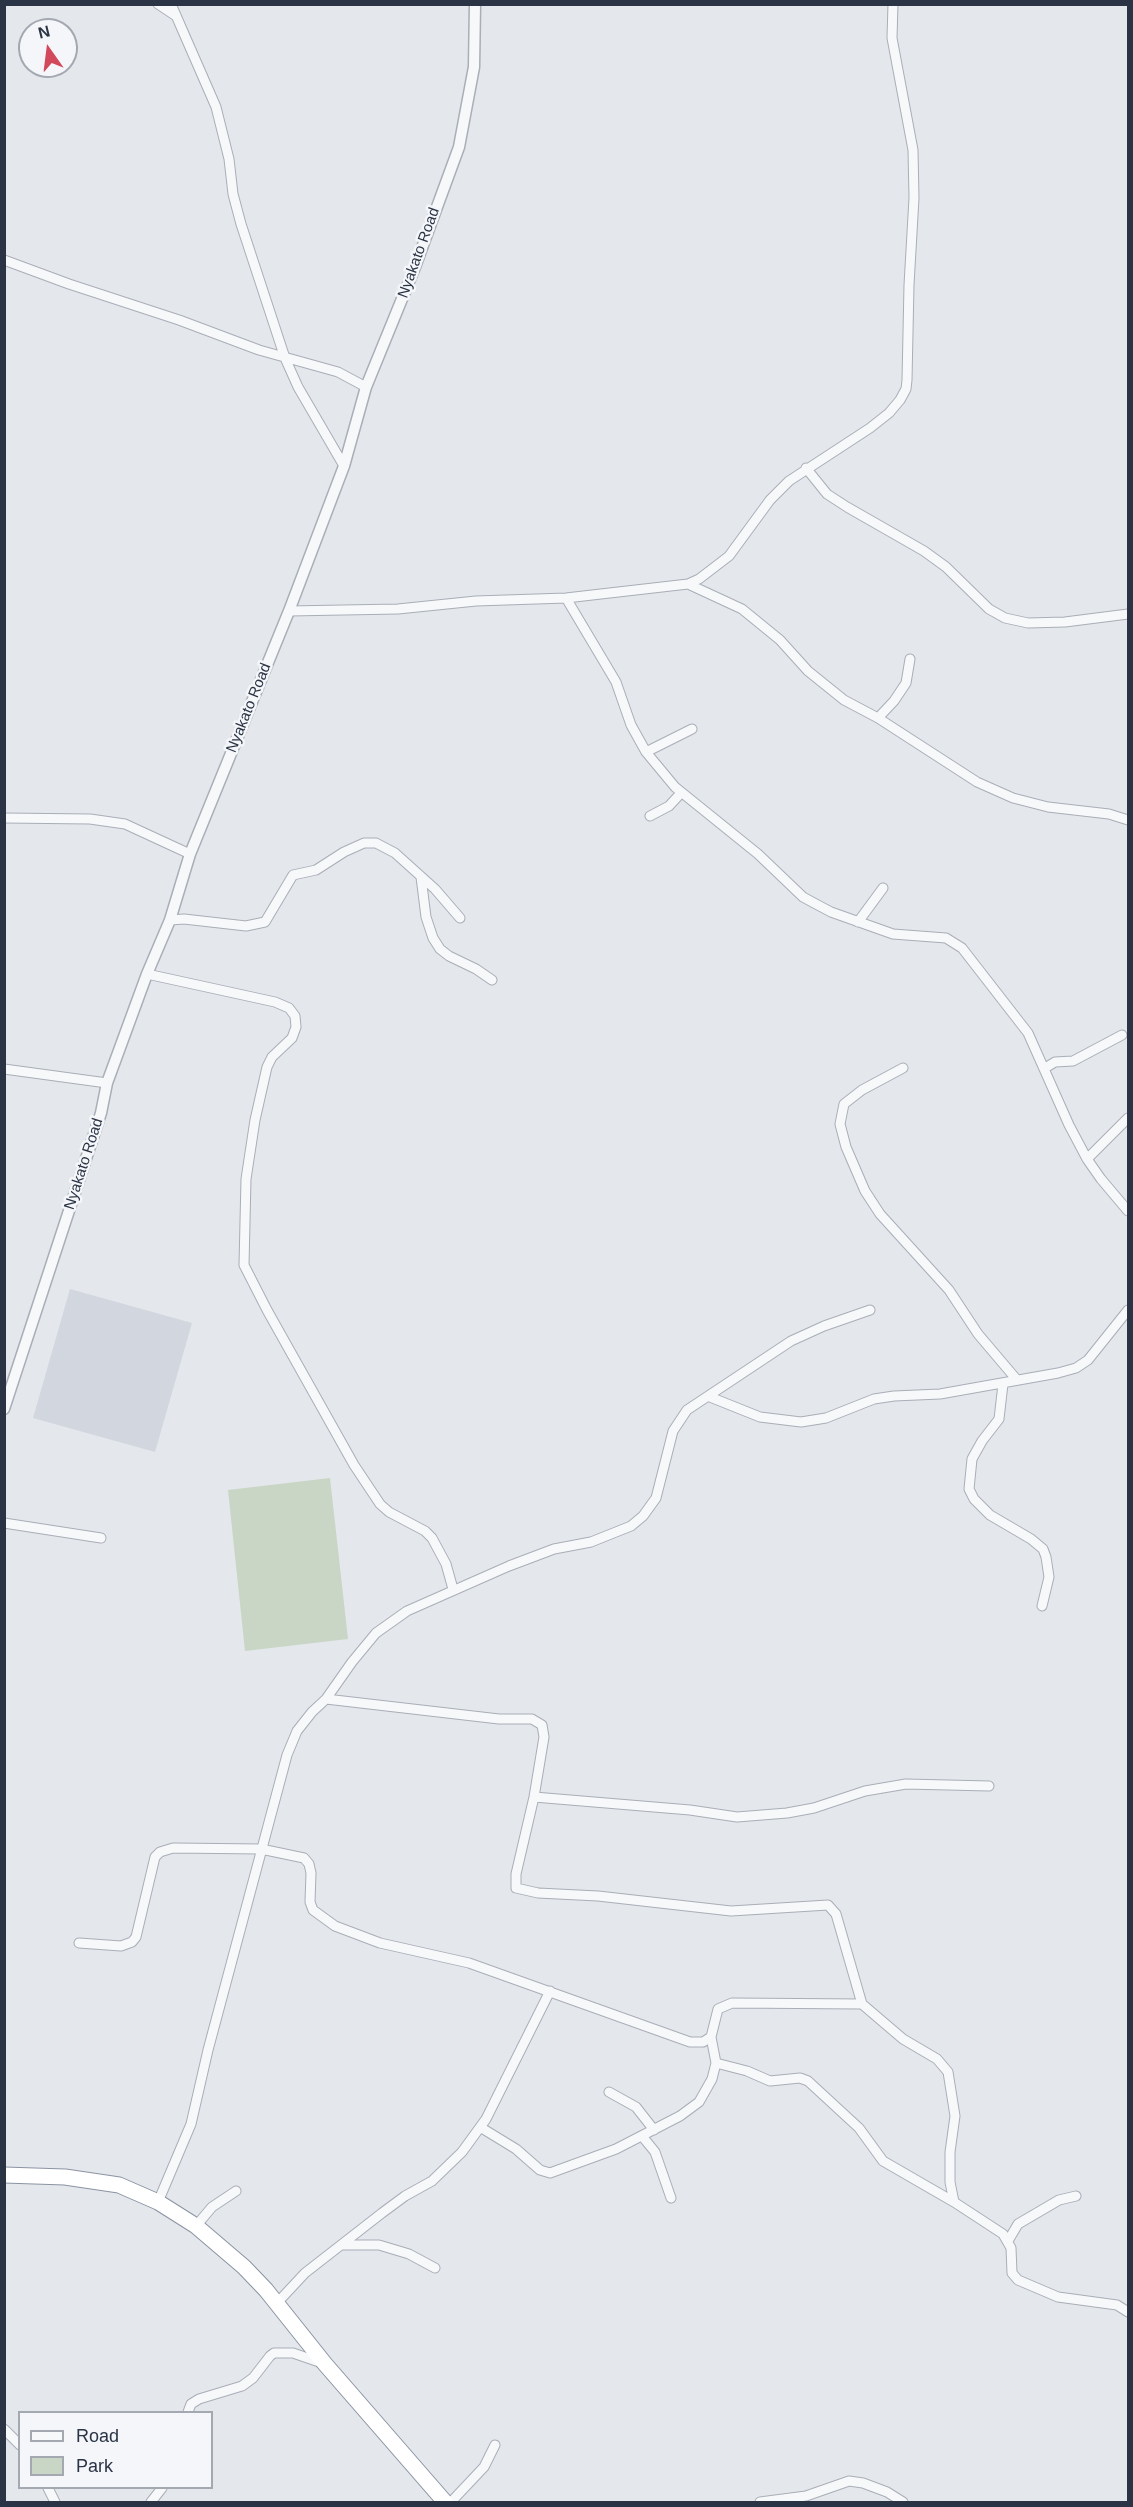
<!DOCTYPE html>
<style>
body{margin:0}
#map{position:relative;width:1133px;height:2507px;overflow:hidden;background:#e4e7ec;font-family:Arial,sans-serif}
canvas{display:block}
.frame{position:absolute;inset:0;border:6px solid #2b3445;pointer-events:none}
.legend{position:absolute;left:18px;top:2411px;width:195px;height:78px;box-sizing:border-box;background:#f4f6f9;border:2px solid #a4a8b1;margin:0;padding:8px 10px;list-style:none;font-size:18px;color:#2b3445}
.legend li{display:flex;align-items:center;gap:12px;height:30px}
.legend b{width:30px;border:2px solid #a4a8b1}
.north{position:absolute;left:18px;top:18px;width:60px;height:60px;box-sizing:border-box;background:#f4f6f9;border:2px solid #a4a8b1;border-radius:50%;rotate:346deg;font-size:16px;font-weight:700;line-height:24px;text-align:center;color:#2b3445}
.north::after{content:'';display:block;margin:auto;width:21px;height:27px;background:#d1495b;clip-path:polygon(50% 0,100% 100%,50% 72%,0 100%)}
</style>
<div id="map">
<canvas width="1133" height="2507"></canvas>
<div class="frame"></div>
<ul class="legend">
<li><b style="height:8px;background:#f7f8fa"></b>Road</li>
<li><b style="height:16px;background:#c9d6c5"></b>Park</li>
</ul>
<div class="north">N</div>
</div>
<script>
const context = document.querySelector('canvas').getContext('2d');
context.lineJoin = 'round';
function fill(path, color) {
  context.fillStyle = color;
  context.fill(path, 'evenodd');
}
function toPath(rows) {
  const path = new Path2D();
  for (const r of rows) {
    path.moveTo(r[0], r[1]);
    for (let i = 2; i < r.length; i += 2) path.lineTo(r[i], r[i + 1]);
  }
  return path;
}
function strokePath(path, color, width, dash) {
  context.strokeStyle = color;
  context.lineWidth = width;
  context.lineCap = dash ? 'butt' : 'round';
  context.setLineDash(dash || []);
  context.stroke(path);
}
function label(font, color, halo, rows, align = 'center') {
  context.font = font + ' Arial,sans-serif';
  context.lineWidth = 5;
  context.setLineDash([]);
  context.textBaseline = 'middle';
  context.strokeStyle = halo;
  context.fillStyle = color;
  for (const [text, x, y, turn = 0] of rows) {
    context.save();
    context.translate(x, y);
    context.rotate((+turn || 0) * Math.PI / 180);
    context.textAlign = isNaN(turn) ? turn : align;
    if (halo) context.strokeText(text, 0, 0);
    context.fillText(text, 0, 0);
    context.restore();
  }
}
const built = toPath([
 [70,1289,192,1323,155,1452,33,1418]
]);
const green = toPath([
 [330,1478,348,1639,245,1651,228,1490]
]);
const minor = toPath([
 [158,4,176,16],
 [171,4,216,107,229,159,233,194,241,224,285,358,298,387,344,466],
 [4,260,69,284,179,320,259,350,338,372,366,387],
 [806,468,827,494,847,507,924,551,946,567,989,609,1005,618,1028,623,1065,622,1128,614],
 [688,584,742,609,780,640,808,671,844,700,878,718,977,782,1013,798,1048,807,1109,814,1128,820],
 [566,598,616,682,631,725,646,752,675,787,758,854,803,897,814,903,831,912,893,934,946,938,962,948,1028,1033,1069,1125,1087,1159,1101,1179,1128,1211],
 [289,611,398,609,476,601,566,598,688,584,699,579,729,556,770,500,789,481,870,428,889,413,900,400,906,389,907,380,909,285,914,198,913,150,892,38,893,4],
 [878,718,894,701,906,683,910,659],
 [646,752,692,729],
 [650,816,669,806,681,793],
 [4,818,90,819,125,824,190,854],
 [421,877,426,917,433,938,440,949,449,956,476,969,492,980],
 [170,920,184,919,246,926,265,922,293,875,316,870,344,852,364,843,376,843,395,853,435,889,460,918],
 [858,922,883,888],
 [147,974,275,1002,289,1008,295,1016,296,1027,292,1038,272,1057,267,1067,255,1120,246,1179,244,1265,267,1310,354,1465,380,1504,389,1512,425,1531,432,1538,446,1564,453,1589],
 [903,1068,862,1090,844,1104,840,1124,846,1147,865,1191,880,1214,949,1290,978,1334,1017,1380],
 [1045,1068,1055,1062,1073,1061,1122,1035],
 [4,1069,107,1083],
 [1087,1159,1128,1118],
 [1003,1384,999,1419,982,1441,972,1459,969,1489,974,1499,990,1515,1031,1539,1043,1549,1046,1557,1049,1577,1042,1606],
 [710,1397,760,1417,801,1422,826,1418,874,1399,894,1396,940,1394,1058,1373,1076,1368,1088,1360,1128,1310],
 [4,1523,101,1538],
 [326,1699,499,1719,532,1719,542,1725,544,1737,534,1797,516,1874,516,1888,538,1893,598,1896,731,1911,828,1905,836,1914,862,2004,903,2039,937,2059,948,2072,955,2116,950,2152,950,2182,954,2202,1003,2234,1011,2248,1012,2273,1018,2280,1058,2297,1117,2305,1128,2312],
 [534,1797,690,1810,737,1817,787,1813,814,1808,865,1791,906,1784,989,1786],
 [79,1943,121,1946,132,1942,136,1937,155,1857,160,1852,173,1848,261,1849,304,1858,309,1864,311,1873,310,1902,313,1910,335,1926,380,1943,469,1963,690,2042,703,2042,711,2037,718,2009,732,2003,862,2004],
 [716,2063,747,2071,770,2081,800,2078,808,2081,859,2128,883,2161,954,2202],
 [609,2092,636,2107,654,2130],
 [480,2127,516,2149,540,2170,550,2173,616,2149,680,2116,699,2102,712,2079,716,2063,711,2037],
 [642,2136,655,2152,671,2198],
 [158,2202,191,2124,208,2050,287,1755,297,1731,312,1712,326,1699,352,1662,376,1633,407,1611,509,1566,554,1549,591,1542,631,1526,643,1516,656,1498,673,1431,687,1410,791,1341,824,1326,870,1310],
 [196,2226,212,2207,236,2191],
 [1008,2241,1018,2224,1059,2200,1076,2196],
 [341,2245,379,2245,409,2254,435,2268],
 [277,2303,305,2273,382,2213,405,2196,432,2181,462,2152,486,2119,550,1991],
 [188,2412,191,2404,199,2399,242,2386,253,2378,270,2356,274,2353,293,2353,322,2363],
 [4,2429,20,2445],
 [48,2488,55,2502],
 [151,2502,162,2488],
 [451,2502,484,2467,495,2445],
 [760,2502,806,2496,849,2481,863,2483,887,2492,903,2502]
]);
const tertiary = toPath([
 [4,1409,101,1113,107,1083,147,974,170,920,190,854,289,611,344,466,366,387,415,267,459,147,474,67,475,4]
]);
const trunk = toPath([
 [4,2175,65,2177,119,2185,158,2202,196,2226,244,2267,266,2290,325,2364,445,2502]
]);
const streetNames = [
 ["Nyakato Road",419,253,-70],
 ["Nyakato Road",249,708,-68],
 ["Nyakato Road",84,1164,-72]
];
fill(built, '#d2d6de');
fill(green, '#c9d6c5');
strokePath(minor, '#a9aeb7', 11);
strokePath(tertiary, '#a9aeb7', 13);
strokePath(trunk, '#8b94a3', 17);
strokePath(minor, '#f7f8fa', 9);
strokePath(tertiary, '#f7f8fa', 10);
strokePath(trunk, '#fff', 15);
label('15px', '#2b3445', '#f4f6f9', streetNames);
</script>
